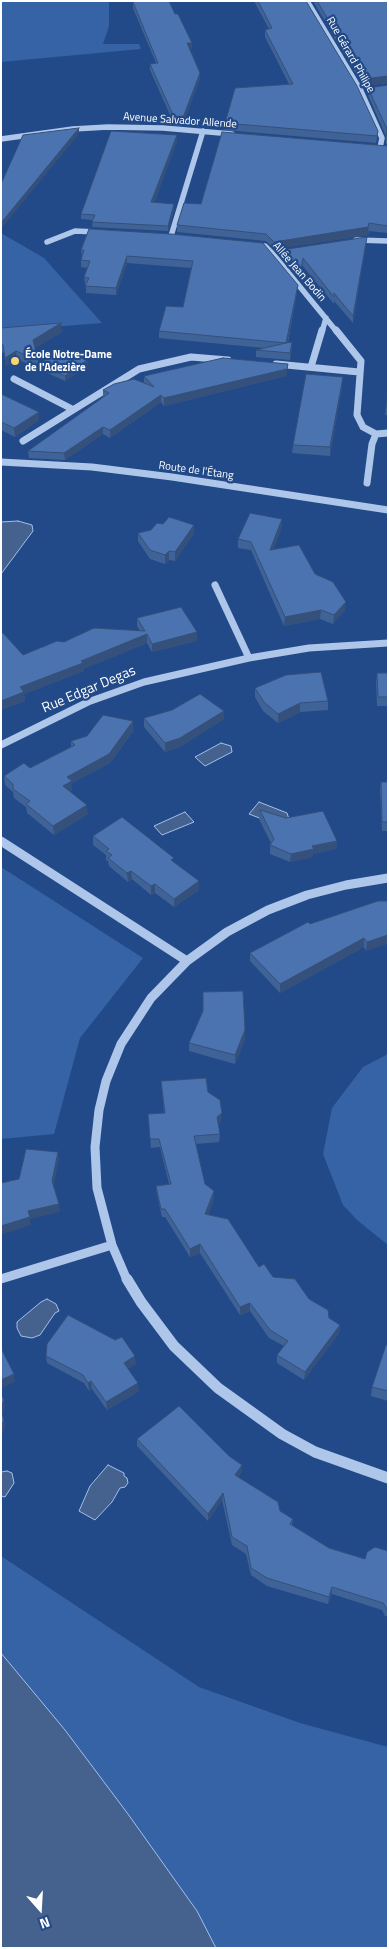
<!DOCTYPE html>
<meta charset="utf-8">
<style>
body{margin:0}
#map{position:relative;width:389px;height:1949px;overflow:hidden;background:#224a88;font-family:"Titillium Web",sans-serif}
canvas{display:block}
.frame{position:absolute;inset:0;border:2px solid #fff;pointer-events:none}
.north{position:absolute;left:15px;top:1884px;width:50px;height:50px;-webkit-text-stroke:4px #224a88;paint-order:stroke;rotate:161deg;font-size:14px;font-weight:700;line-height:20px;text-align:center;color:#fff}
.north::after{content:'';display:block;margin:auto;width:18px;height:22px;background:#fff;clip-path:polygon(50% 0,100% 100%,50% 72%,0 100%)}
</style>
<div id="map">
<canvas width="389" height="1949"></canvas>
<div class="frame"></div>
<div class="north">N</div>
</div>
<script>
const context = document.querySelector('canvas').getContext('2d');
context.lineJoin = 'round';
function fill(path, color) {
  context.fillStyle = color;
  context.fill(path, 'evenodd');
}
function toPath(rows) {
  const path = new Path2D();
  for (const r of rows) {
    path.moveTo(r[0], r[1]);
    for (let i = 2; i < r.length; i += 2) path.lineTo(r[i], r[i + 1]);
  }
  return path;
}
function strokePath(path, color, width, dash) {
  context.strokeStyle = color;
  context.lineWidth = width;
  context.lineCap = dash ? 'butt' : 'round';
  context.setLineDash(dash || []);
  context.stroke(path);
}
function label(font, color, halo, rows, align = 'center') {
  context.font = font + ' "Titillium Web",sans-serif';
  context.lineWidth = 4.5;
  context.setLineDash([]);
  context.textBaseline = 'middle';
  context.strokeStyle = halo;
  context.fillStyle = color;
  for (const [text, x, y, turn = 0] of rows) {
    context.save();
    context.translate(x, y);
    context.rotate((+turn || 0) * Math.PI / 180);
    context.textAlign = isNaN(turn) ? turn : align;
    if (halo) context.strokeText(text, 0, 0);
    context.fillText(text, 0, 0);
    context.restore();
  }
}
const green = toPath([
 [1,1,109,1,109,26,103,44,139,44,141,49,1,62],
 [1,233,44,258,102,323,1,331],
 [1,867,143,958,80,1038,54,1134,1,1139],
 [388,1054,388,1245,357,1220,343,1205,323,1154,332,1108,363,1067],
 [1,1556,199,1687,300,1723,388,1747,388,1948,1,1948]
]);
const water = toPath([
 [18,521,32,525,33,531,1,574,1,522,18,521],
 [221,743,231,746,232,752,205,766,195,757,221,743],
 [259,802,287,813,289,819,275,824,249,814,259,802],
 [185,812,194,822,162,835,154,826,185,812],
 [47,1299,56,1304,59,1311,55,1313,40,1335,32,1338,21,1336,17,1328,17,1322,41,1302,47,1299],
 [108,1465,124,1473,124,1476,127,1478,128,1483,125,1487,120,1488,112,1502,95,1520,79,1511,90,1486,108,1465],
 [7,1471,12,1473,14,1483,5,1497,1,1496,1,1472,7,1471],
 [1,1653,65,1730,128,1814,197,1911,216,1948,1,1948,1,1653]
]);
const minorFar3 = toPath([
 [307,1,361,91,382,138,380,148],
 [1,139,73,129,108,127,163,128,232,134],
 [171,236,203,131],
 [356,240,388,241],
 [47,242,75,231,97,232],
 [257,246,265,246,273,254,337,332],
 [322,332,326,318]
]);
const minorFar2 = toPath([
 [336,330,361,361,357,415,363,427,376,434,372,444,367,483],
 [276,364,359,372],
 [311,367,322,330],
 [14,379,72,409],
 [376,434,388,433],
 [23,441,139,369,191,357,228,360],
 [1,462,92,467,172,477,388,510],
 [215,585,249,658],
 [1,745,88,702,144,682,249,658,309,648,388,643]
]);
const minorFar1 = toPath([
 [1,841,187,961],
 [1,1279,112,1245],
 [127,1280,112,1245,97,1188,95,1147,99,1110,106,1081,121,1044,151,998,187,961,227,932,268,910,307,895,346,885,388,878]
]);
const minor = toPath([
 [127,1279,141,1302,174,1346,218,1388,282,1434,315,1452,388,1478]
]);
const wall = toPath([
 [254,1,306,1,378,131,376,143,225,130,225,123,289,84,265,37,265,30,269,29],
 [313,1,388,1,388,83,363,86],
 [133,2,192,49,190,49,200,73,200,79,182,126,175,126,150,70,150,64,156,63,133,8],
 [388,85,388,144,386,144,386,136,368,95,368,88],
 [177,141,154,203,174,204,174,209,168,231,92,227,93,220,81,219,81,214],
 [388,146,388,233,369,231,368,235,274,249,266,241,177,232,177,225,201,204],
 [89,229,297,292,288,343,292,342,292,349,290,360,256,357,256,350,264,348,159,338,159,331,183,307,191,268,127,263,116,295,86,293,86,284,85,284,84,277,87,268,81,267,81,260,82,257,81,250],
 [366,244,353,323,334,301,334,304,302,265,300,280,281,257,281,250],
 [1,328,62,332,35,348,38,360,38,369,17,359,6,366,4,353,1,352],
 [39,364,88,365,65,381,39,369],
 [287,371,286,376,164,406,161,402,110,438,103,434,65,460,29,458,28,451,103,398,103,390,144,383,144,376],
 [342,386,330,456,292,453,293,445],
 [388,390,388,415,385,415],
 [1,394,39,412,39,420,15,437,1,430],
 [282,519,282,527,273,549,315,574,345,610,333,624,320,619,284,626,251,550,238,548,238,539],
 [138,533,194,533,175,561,169,560,165,564,150,559,138,541],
 [137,618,197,632,197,641,152,652,147,643,83,669,84,671,24,694,25,701,1,710,23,655,64,642,140,631,137,626],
 [377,673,388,673,388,706,377,706,376,682],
 [255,688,328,701,328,710,300,712,278,723,263,711,255,697],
 [224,711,224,719,180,747,165,752,144,727,144,718],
 [134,730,110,763,72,783,72,790,70,791,88,814,54,835,27,813,26,807,14,798,13,792,5,785,4,776,30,768,71,747,71,741],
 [381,782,388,782,388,831,382,831,380,791],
 [260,810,337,841,336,849,313,854,313,857,290,862,270,854,270,845,271,843,259,819],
 [93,836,174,862,199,881,199,890,174,907,155,893,151,895,132,879,128,882,109,866,108,861,106,860,106,855,93,845],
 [378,901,366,951,364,947,280,993,250,961,250,953,310,924],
 [245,1039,235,1064,189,1051,189,1043],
 [161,1081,208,1092,221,1121,218,1124,220,1134,219,1142,196,1144,205,1184,214,1191,214,1199,208,1215,259,1267,273,1277,309,1299,329,1318,340,1325,339,1333,304,1380,277,1363,277,1355,284,1346,269,1338,250,1311,240,1315,200,1253,190,1257,165,1217,162,1217,157,1195,156,1186,169,1184,160,1147,151,1148,148,1114,164,1113],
 [388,1345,388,1401,371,1396,372,1387],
 [46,1356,136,1364,128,1368,139,1391,107,1410,92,1389,89,1391,84,1383,47,1363],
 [137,1439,229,1456,242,1465,242,1472,238,1477,280,1511,293,1519,292,1525,329,1548,365,1559,388,1551,388,1617,385,1616,382,1610,332,1594,328,1604,267,1586,251,1575,246,1554,232,1545,222,1500,208,1521,137,1446]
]);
const shadedWall = toPath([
 [187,43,192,43,192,49,187,49],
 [200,73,200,79,182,126,182,120],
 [388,76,387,83,363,86,364,79],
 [79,128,79,134,1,229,1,223],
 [177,135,177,141,152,208,151,202],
 [174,204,174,209,168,231,168,226],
 [369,223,368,235,274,249,274,242],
 [367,237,366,244,353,323,353,316],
 [127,256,127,263,116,295,116,288],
 [303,258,302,265,300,280,300,273],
 [298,285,297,292,286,350,286,343],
 [61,323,62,332,34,349,33,340],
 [292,342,292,349,290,360,290,353],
 [16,351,17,359,6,366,5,358],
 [87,360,88,365,65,381,65,376],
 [288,364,286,376,164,406,164,398],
 [343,377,342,386,330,456,330,447],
 [161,395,161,402,110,438,110,430],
 [39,412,39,420,15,437,14,428],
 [103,427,103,434,65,460,64,453],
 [282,519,282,527,269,558,270,550],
 [194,525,194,533,175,561,175,552],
 [169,551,169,560,165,564,165,555],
 [346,602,345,610,333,624,334,615],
 [321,610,320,619,284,626,285,617],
 [197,632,197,641,152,652,152,644],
 [147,634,147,643,83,669,84,671,24,694,25,701,1,710,1,701,20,687],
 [300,703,300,712,278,723,278,714],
 [224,711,224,719,180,747,165,752,165,743],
 [133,721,134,730,110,763,72,783,72,790,63,795,63,786,67,777],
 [87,805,88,814,54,835,53,826],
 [337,841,336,849,313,854,313,857,290,862,291,854,312,846],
 [131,871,132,879,128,882,127,873],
 [199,881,199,890,174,907,174,899],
 [155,884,155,893,151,895,151,886],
 [388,935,388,944,366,951,367,942],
 [364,938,364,947,280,993,280,984],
 [245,1030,245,1039,235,1064,235,1055],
 [222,1113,221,1121,217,1125,217,1117],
 [58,1152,59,1160,53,1189,52,1181],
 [214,1191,214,1199,205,1222,205,1214],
 [59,1204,60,1212,30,1219,31,1225,1,1235,1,1226,28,1211],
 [200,1244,200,1253,190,1257,190,1249],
 [250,1303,250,1311,240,1315,240,1307],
 [340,1325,339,1333,304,1380,305,1372],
 [135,1356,136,1364,124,1371,124,1363],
 [14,1374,15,1382,1,1388,1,1380],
 [91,1381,92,1389,89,1391,88,1383],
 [138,1383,139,1391,107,1410,106,1402],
 [4,1400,5,1407,2,1415,1,1406],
 [4,1420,5,1428,1,1436,1,1426],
 [242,1465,242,1472,235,1483,235,1475],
 [223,1493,222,1500,208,1521,208,1514],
 [332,1587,332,1594,328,1604,329,1597]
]);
const building = toPath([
 [136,1,169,1,175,14,178,14,192,43,187,43,200,73,182,120,175,119,150,64,158,63,133,2,136,1],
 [258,1,306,1,357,86,378,131,377,136,225,123,235,88,293,84,265,30,272,28,258,1],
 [317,1,388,1,388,76,364,79,317,1],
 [388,85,388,137,386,137,387,129,368,88,388,85],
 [79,128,1,223,1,184,23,135,79,128],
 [111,131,177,135,151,202,174,204,168,226,92,222,95,215,81,214,111,131],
 [222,132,388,146,388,226,369,223,368,227,274,242,266,234,177,225,184,203,201,204,222,132],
 [89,229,171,234,263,243,298,285,286,343,292,342,290,353,256,350,286,343,159,331,166,306,183,307,193,261,127,256,116,288,85,286,89,278,84,277,90,261,81,260,84,250,81,250,89,229],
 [367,237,353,316,334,293,334,297,303,258,300,273,281,250,367,237],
 [61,323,33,340,38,360,16,351,5,358,3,345,1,344,1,328,61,323],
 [62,349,87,360,65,376,39,364,62,349],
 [223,358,288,364,287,369,164,398,161,395,110,430,103,427,64,453,28,451,109,393,103,390,114,384,134,379,154,387,144,376,223,358],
 [306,374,343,377,330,447,293,445,306,374],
 [388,390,388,407,386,407,388,390],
 [1,394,39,412,14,428,1,422,1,394],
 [250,513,282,519,270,550,299,545,315,574,333,582,346,602,334,615,321,610,285,617,251,542,238,539,250,513],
 [169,517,194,525,175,552,169,551,165,555,150,550,138,533,151,530,157,523,163,524,169,517],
 [181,607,197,632,152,644,147,634,81,661,83,663,20,687,24,692,1,701,1,634,3,633,23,655,57,641,64,642,94,628,145,631,137,618,181,607],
 [321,672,328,701,300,703,278,714,264,702,255,688,286,675,321,672],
 [377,673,388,673,388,697,378,697,377,673],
 [200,694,224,711,180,738,165,743,144,718,172,710,200,694],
 [103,715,133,721,109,754,67,777,72,781,63,786,87,805,53,826,26,804,30,801,13,789,13,784,4,776,24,763,30,768,75,745,71,741,87,736,103,715],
 [381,782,388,782,388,822,382,822,381,782],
 [260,810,286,818,323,811,337,841,312,846,314,849,291,854,270,845,274,839,260,810],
 [122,817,174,858,171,860,199,881,174,899,155,884,151,886,131,871,127,873,108,858,112,855,106,851,109,849,93,836,122,817],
 [378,901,388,901,388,935,367,942,364,938,280,984,250,953,308,922,310,924,378,901],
 [243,991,245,1030,235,1055,189,1043,203,1011,203,992,243,991],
 [206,1078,208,1092,220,1100,222,1113,217,1117,220,1134,194,1136,205,1184,214,1191,205,1214,228,1219,259,1267,264,1264,273,1277,295,1279,309,1299,328,1310,329,1318,340,1325,305,1372,277,1355,288,1341,270,1330,250,1303,240,1307,200,1244,190,1249,165,1209,161,1209,156,1186,171,1184,159,1139,150,1139,148,1114,165,1113,161,1081,206,1078],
 [26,1149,58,1152,52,1181,59,1204,28,1211,30,1217,1,1226,1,1183,19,1179,26,1149],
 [68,1315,115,1340,122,1337,135,1356,124,1363,138,1383,106,1402,91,1381,88,1383,83,1375,46,1356,47,1344,68,1315],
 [386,1345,388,1345,388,1391,372,1387,386,1345],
 [1,1348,14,1374,1,1380,1,1348],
 [1,1394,4,1400,1,1406,1,1394],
 [179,1406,229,1456,242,1465,235,1475,278,1502,280,1511,293,1519,290,1524,329,1548,365,1559,367,1552,375,1547,388,1551,388,1609,387,1609,383,1603,332,1587,329,1597,267,1578,251,1568,247,1546,232,1537,223,1493,208,1514,137,1439,179,1406],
 [1,1411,4,1420,1,1426,1,1411]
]);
const markers = [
 [15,361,5,"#f6d570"]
];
const farStreetnames = [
 ["Rue Gérard Philipe",350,55,60],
 ["Avenue Salvador Allende",180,121,4],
 ["Allée Jean Bodin",299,272,49],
 ["Route de l'Étang",196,471,8]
];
const farPoinames = [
 ["École Notre-Dame",25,355],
 ["de l'Adezière",25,368]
];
const streetNames = [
 ["Rue Edgar Degas",89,690,-23]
];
fill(green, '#3663a5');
fill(water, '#45618e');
strokePath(water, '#a2c0eb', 1);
strokePath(minorFar3, '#aec6ea', 5.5);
strokePath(minorFar2, '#aec6ea', 7);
strokePath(minorFar1, '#aec6ea', 9);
strokePath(minor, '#aec6ea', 11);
fill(wall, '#406397');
fill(shadedWall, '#34507b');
fill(building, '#4b73b0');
strokePath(building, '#34507b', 1);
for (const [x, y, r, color] of markers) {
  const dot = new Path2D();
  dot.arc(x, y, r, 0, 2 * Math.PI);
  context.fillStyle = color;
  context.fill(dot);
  strokePath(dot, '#224a88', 2);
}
label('11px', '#fff', '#224a88', farStreetnames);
label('bold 11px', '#fff', '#224a88', farPoinames, 'left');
label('14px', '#fff', '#224a88', streetNames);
</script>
